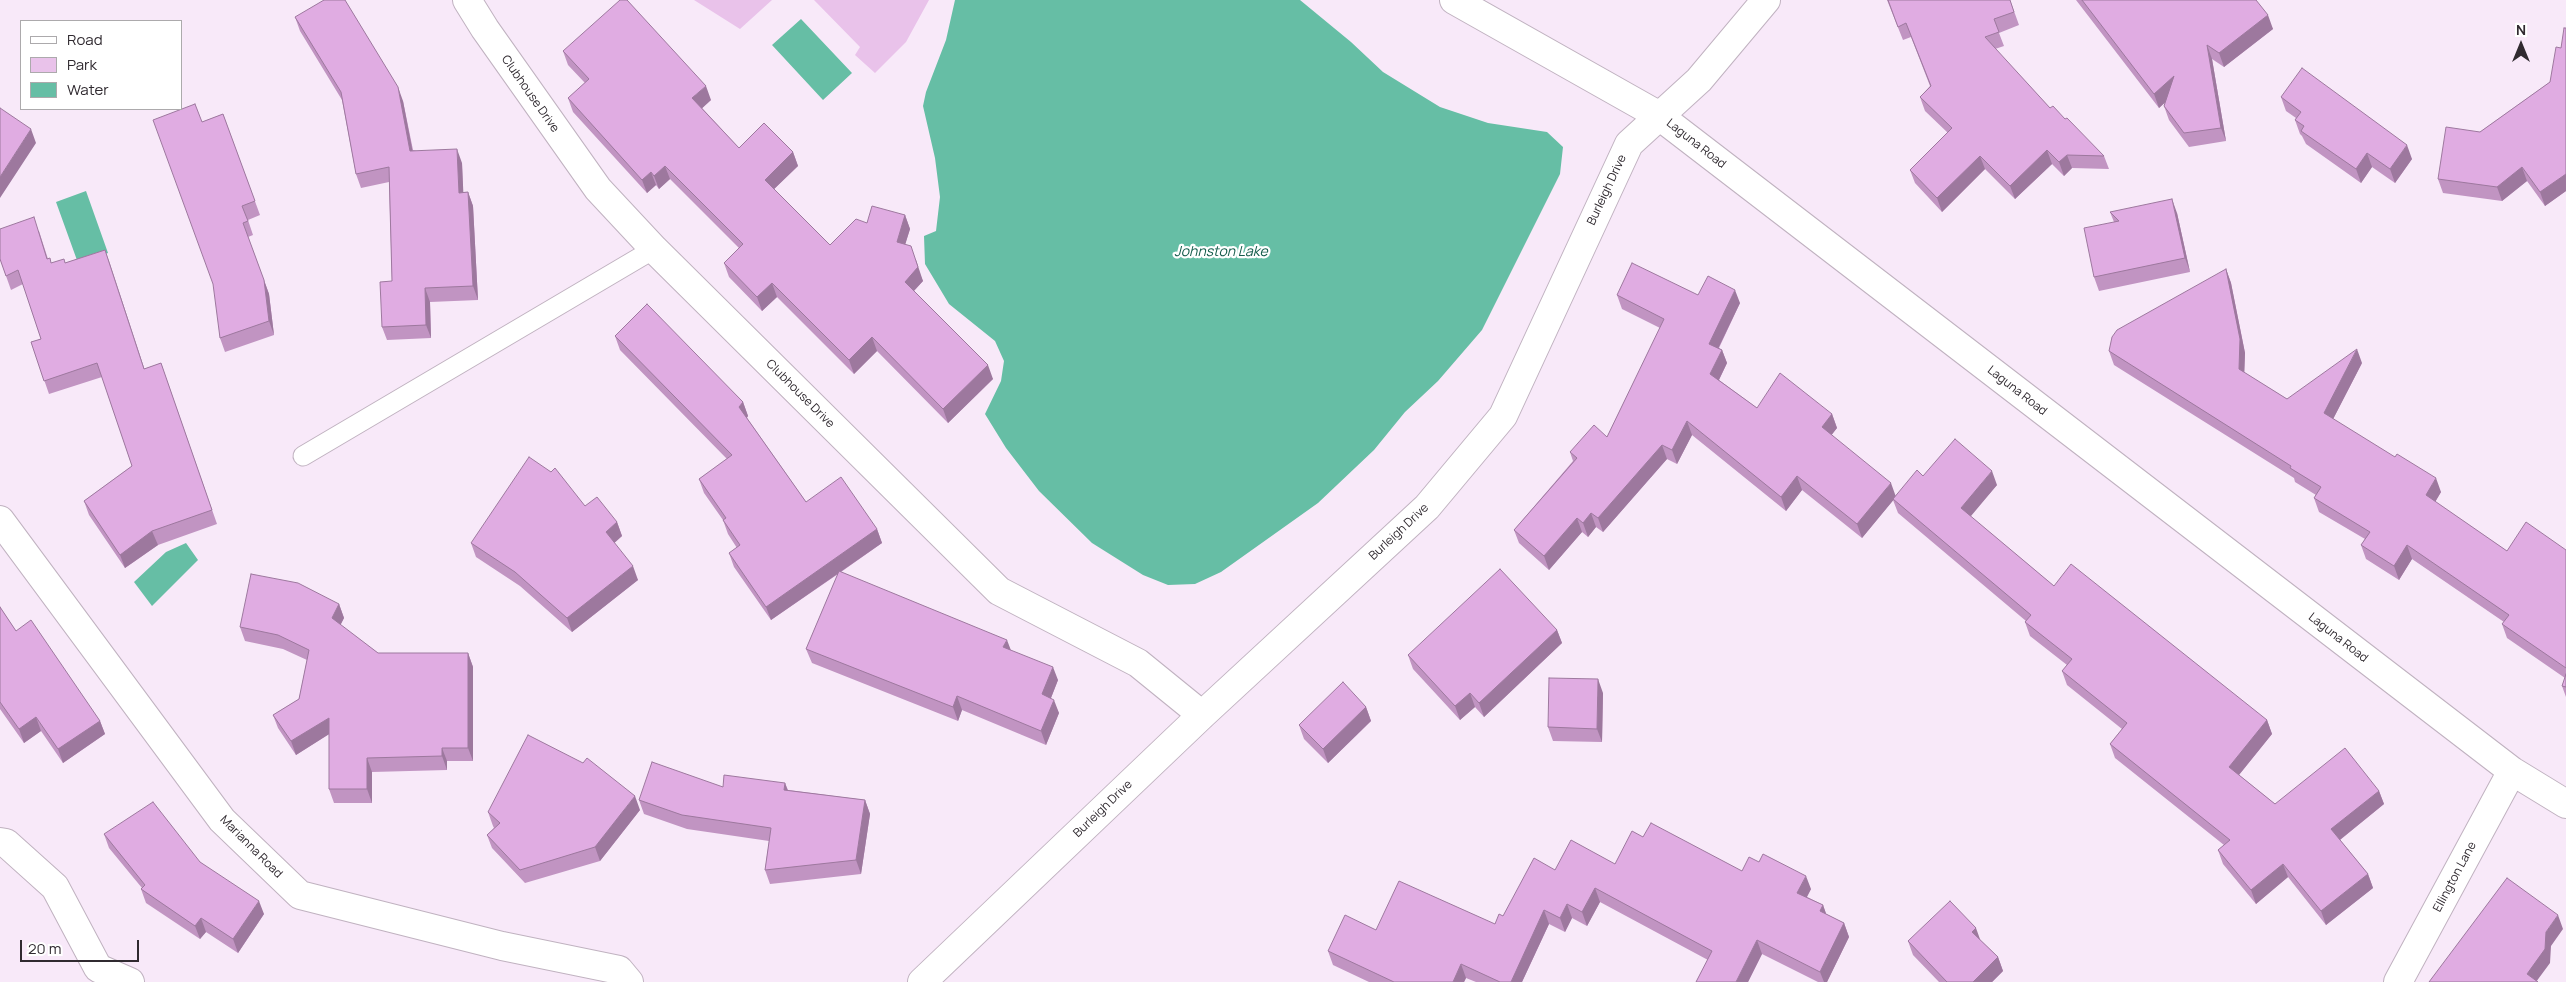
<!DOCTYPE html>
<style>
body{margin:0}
#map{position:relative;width:2566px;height:982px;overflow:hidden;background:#f8e9f9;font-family:Manrope,sans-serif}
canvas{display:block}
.legend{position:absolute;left:20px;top:20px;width:162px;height:90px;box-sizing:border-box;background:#fff;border:1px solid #acaaac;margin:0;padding:6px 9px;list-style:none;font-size:15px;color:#302a30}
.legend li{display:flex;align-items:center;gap:10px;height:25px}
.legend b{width:25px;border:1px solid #acaaac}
.north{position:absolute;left:2496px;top:20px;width:50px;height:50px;-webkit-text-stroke:4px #fff;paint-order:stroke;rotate:0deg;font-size:14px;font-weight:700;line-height:20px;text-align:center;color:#302a30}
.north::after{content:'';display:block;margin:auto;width:18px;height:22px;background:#302a30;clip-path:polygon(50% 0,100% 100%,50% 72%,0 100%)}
.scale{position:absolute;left:20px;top:940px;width:119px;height:22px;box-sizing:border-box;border:2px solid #302a30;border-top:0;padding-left:6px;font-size:15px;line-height:18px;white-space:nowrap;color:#302a30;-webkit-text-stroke:4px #fff;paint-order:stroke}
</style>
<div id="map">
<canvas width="2566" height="982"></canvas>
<ul class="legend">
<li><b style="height:6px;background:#fff"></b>Road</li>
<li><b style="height:14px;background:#e9c2ea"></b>Park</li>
<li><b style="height:14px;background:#66bea5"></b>Water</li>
</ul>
<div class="north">N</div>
<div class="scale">20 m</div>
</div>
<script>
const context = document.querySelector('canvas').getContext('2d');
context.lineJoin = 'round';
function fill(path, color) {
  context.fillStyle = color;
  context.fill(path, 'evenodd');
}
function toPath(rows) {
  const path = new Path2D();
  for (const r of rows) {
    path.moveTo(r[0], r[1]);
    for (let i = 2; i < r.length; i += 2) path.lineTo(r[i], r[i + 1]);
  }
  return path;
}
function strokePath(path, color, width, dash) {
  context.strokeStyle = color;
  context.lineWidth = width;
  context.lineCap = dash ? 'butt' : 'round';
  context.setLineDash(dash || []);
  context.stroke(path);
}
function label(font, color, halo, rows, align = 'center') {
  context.font = font + ' Manrope,sans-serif';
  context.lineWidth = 4.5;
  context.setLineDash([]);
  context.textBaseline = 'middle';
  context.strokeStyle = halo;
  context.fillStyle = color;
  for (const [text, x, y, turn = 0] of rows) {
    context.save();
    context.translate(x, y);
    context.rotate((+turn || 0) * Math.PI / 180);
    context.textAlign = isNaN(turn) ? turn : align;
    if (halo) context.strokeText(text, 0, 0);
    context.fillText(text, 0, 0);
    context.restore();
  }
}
const green = toPath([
 [694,0,772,0,740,29],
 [814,0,929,0,906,42,875,73,855,55,860,47]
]);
const water = toPath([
 [955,0,1300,0,1351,42,1383,72,1440,107,1488,123,1547,132,1563,147,1560,174,1482,330,1438,381,1405,412,1374,450,1318,503,1221,572,1195,584,1168,585,1143,575,1092,543,1039,491,1006,448,985,414,1001,381,1004,361,995,341,949,304,925,264,924,236,936,231,940,197,935,158,923,106,926,92,946,40],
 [801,19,852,73,823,100,772,45],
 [86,191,108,253,78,263,56,202],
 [186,543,198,560,152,606,134,582,166,552]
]);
const service = toPath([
 [303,456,654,249]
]);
const minor = toPath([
 [467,0,485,29,598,189,654,249,999,591,1138,663,1202,715],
 [1454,0,1658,115,2512,771,2566,804],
 [0,520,222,820,300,895,502,946,619,970,629,982],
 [0,842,6,843,55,887,98,968,130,982],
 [922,982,1202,715,1427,507,1503,416,1629,144,1699,80,1766,0],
 [2398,982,2512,771]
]);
const wall = toPath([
 [1887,0,2010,0,2019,25,1999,33,2004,46,1995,49,2050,108,2065,119,2104,156,2109,169,2072,168,2064,176,2052,164,2015,199,1985,169,1942,212,1915,183,1910,170,1948,133,1925,111,1920,97,1930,86,1911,37,1903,40],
 [2076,0,2256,0,2273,29,2224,67,2212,59,2226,141,2189,147,2169,120,2164,106,2165,102,2159,108],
 [295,17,403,101,413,150,462,163,463,192,468,192,473,206,478,300,430,302,431,338,387,340,382,327,392,281,389,182,361,188,356,174,342,100,300,31],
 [2566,28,2566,191,2545,206,2527,181,2502,201,2443,193,2438,179,2480,132,2550,82,2561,48],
 [563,51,711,100,702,108,739,148,793,152,798,166,774,189,830,245,867,223,905,215,910,229,905,244,923,281,914,291,993,379,948,423,877,351,854,374,777,297,762,311,729,277,724,263,739,248,670,179,659,189,656,185,647,193,573,112,568,98,585,83,568,65],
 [2281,97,2412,159,2395,183,2372,167,2361,183,2306,144,2302,136,2300,134,2295,120,2296,118,2286,111],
 [223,114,260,215,248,220,253,235,248,237,269,294,274,335,225,352,220,338,202,122],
 [2110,212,2177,213,2190,272,2099,291,2094,277,2114,222],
 [39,231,48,259,51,263,65,263,105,250,144,369,161,363,217,524,158,545,125,568,89,515,84,501,132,466,102,377,49,394,31,342,41,339,23,284,11,290,0,259],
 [2226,269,2231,283,2245,353,2244,373,2287,399,2362,363,2333,419,2441,492,2435,502,2507,551,2566,550,2566,697,2562,686,2565,678,2507,638,2502,624,2504,622,2412,559,2399,580,2366,559,2361,545,2365,539,2319,512,2314,498,2316,495,2295,482,2294,478,2114,365,2109,351],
 [1617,295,1698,295,1740,303,1719,348,1722,350,1727,363,1719,380,1757,408,1832,414,1837,428,1831,435,1895,496,1923,476,1997,485,1970,516,2054,586,2267,720,2272,734,2239,775,2275,804,2379,791,2384,804,2340,840,2368,874,2373,888,2326,925,2288,877,2256,904,2223,864,2218,850,2224,845,2115,758,2110,744,2122,729,2067,685,2062,671,2067,665,2030,636,2025,622,2026,621,1898,513,1893,500,1862,538,1802,490,1786,511,1692,435,1677,464,1667,459,1603,532,1596,527,1588,537,1582,532,1549,570,1519,543,1514,530,1573,461,1570,452,1607,437,1660,328,1622,309],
 [615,336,743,402,748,416,747,418,806,502,877,529,882,543,841,572,1010,650,1058,680,1051,698,1059,713,1046,745,962,710,958,721,812,663,806,649,838,574,771,620,734,567,729,553,737,548,728,534,723,520,704,493,699,479,727,459,620,350],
 [585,506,617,522,622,536,614,543,638,580,572,632,520,586,476,557,471,543],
 [339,604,344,618,340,625,378,653,468,653,473,667,473,761,447,761,447,770,372,772,372,803,334,803,329,789,329,734,296,755,278,728,273,715,299,699,307,660,283,649,245,641,240,627],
 [0,607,16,631,100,721,105,734,63,763,41,731,24,743,0,709],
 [1557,630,1562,643,1484,717,1475,707,1460,720,1413,669,1408,655],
 [1603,693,1602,742,1553,741,1548,727],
 [1366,707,1371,721,1328,763,1304,739,1299,725],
 [785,783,788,790,865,800,870,814,861,874,770,884,765,870,769,841,687,829,644,814,639,800,723,787],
 [640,810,600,861,525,883,492,848,487,835,494,828,493,826,488,812],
 [104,834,200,862,264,914,238,953,206,932,200,939,146,903,141,889,142,888,109,848],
 [1643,837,1742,871,1811,889,1807,897,1823,905,1826,914,1844,923,1849,937,1827,982,1818,982,1762,954,1748,982,1696,982,1708,960,1600,902,1587,926,1572,918,1565,932,1549,924,1522,982,1476,982,1466,978,1464,982,1369,982,1333,965,1328,951,1376,930,1495,924,1555,870,1615,864],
 [1979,939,1998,957,2003,971,1992,982,1939,982,1913,955,1908,941]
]);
const shadedWall = toPath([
 [2268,15,2273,29,2224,67,2219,53],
 [2207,45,2212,59,2226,141,2221,128],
 [2174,76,2179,90,2159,108,2154,94],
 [706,86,711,100,698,112,692,98],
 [398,87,403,101,415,164,410,151],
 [31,129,36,143,0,198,0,177],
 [2407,145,2412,159,2395,183,2390,169],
 [457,149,462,163,464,207,459,193],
 [2047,150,2052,164,2015,199,2010,186],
 [793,152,798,166,770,193,765,180],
 [2367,153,2372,167,2361,183,2356,169],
 [2067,155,2072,168,2064,176,2059,162],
 [1980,156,1985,169,1942,212,1937,198],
 [665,166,670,179,659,189,654,176],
 [2522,167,2527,181,2502,201,2497,187],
 [651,172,656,185,647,193,642,180],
 [2566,174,2566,191,2545,206,2540,192],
 [468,192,473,206,478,300,473,286],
 [2172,199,2177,213,2190,272,2185,258],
 [905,215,910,229,902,255,897,242],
 [105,250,110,264,149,383,144,369],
 [916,260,923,281,910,295,905,282],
 [2226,269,2231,283,2245,353,2244,383,2239,369],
 [264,280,269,294,274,335,269,321],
 [772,283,777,297,762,311,757,297],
 [425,288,430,302,431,338,426,325],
 [1735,290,1740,303,1714,357,1709,344],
 [872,337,877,351,854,374,849,360],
 [2357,349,2362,363,2329,427,2324,413],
 [1722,350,1727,363,1715,388,1710,374],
 [988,365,993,379,948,423,943,409],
 [743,402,748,416,744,421,739,407],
 [1832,414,1837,428,1827,441,1822,427],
 [1687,421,1692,435,1677,464,1672,450],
 [1662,445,1667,459,1603,532,1598,518],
 [1992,471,1997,485,1966,522,1961,508],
 [1797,476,1802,490,1786,511,1781,497],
 [2436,478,2441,492,2431,509,2426,495],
 [1891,483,1896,497,1862,538,1857,524],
 [1591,513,1596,527,1588,537,1583,523],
 [1577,518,1582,532,1549,570,1544,556],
 [617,522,622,536,611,546,606,532],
 [877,529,882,543,771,620,766,607],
 [152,531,158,545,125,568,120,555],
 [2407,545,2412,559,2399,580,2394,566],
 [633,566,638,580,572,632,567,618],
 [339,604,344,618,337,632,332,618],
 [1557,630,1562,643,1484,717,1479,703],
 [1007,640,1012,653,1003,647],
 [468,653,473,667,473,761,468,748],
 [1053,667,1058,680,1047,708,1042,694],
 [1598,679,1603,693,1602,742,1597,729],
 [1470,693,1475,707,1460,720,1455,706],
 [957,696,962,710,958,721,953,707],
 [1054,700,1059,713,1046,745,1041,731],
 [1366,707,1371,721,1328,763,1323,749],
 [36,717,41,731,24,743,19,729],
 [329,718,334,731,296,755,291,741],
 [2267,720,2272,734,2234,781,2229,767],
 [100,721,105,734,63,763,58,749],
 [442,748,447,761,447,770,442,756],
 [367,758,372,772,372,803,367,789],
 [785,783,790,797,784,790],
 [2379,791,2384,804,2336,843,2331,829],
 [635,796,640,810,600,861,595,847],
 [865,800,870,814,861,874,856,860],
 [2283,864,2288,877,2256,904,2251,890],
 [2368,874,2373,888,2326,925,2321,911],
 [1806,876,1811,889,1802,906,1797,893],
 [1595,888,1600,902,1587,926,1582,912],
 [259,901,264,914,238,953,233,939],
 [1567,904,1572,918,1565,932,1560,918],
 [1823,905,1828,919,1820,911],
 [1544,910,1549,924,1522,982,1511,982],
 [2558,915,2563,929,2551,946,2550,963,2536,982,2527,974,2546,932],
 [201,918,206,932,200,939,195,926],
 [1844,923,1849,937,1827,982,1824,982,1820,972],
 [1976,928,1981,942,1972,932],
 [1757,940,1762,954,1748,982,1736,982],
 [1998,957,2003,971,1992,982,1973,982],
 [1461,964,1466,978,1464,982,1453,982]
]);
const building = toPath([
 [324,0,345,0,398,87,410,151,457,149,459,193,468,192,473,286,425,288,426,325,382,327,380,282,392,281,389,167,356,174,341,92,295,17,324,0],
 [620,0,627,0,706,86,692,98,739,148,764,123,793,152,765,180,830,245,856,219,867,223,872,206,905,215,897,242,911,246,918,267,905,282,988,365,943,409,872,337,849,360,772,283,757,297,724,263,743,244,665,166,654,176,651,172,642,180,568,98,589,79,563,51,620,0],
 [1888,0,2010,0,2014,12,1994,19,1999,32,1985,37,2050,108,2053,106,2065,119,2067,118,2104,156,2067,155,2059,162,2047,150,2010,186,1980,156,1937,198,1910,170,1952,128,1920,97,1931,86,1906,23,1898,27,1888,0],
 [2082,0,2256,0,2268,15,2219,53,2207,45,2221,128,2184,133,2164,106,2174,76,2154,94,2082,0],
 [2564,28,2566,28,2566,174,2540,192,2522,167,2497,187,2438,179,2446,127,2480,132,2550,82,2556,47,2561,48,2564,28],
 [2302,68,2407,145,2390,169,2367,153,2356,169,2301,131,2304,126,2295,120,2301,112,2281,97,2302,68],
 [195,104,202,122,223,114,255,201,242,206,248,221,243,223,264,280,269,321,220,338,213,284,153,120,195,104],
 [0,108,31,129,0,177,0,108],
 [2172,199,2185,258,2094,277,2084,228,2119,221,2110,212,2172,199],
 [34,217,47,259,50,258,51,263,64,259,65,263,105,250,144,369,161,363,212,510,152,531,120,555,84,501,132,466,97,363,44,381,31,342,41,339,18,270,6,276,0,259,0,229,34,217],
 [1632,263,1698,295,1708,276,1735,290,1709,344,1722,350,1710,374,1757,408,1780,373,1832,414,1822,427,1891,483,1857,524,1797,476,1781,497,1687,421,1672,450,1662,445,1598,518,1591,513,1583,523,1577,518,1544,556,1514,530,1577,458,1570,452,1594,425,1607,437,1664,319,1617,295,1632,263],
 [2226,269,2240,339,2239,369,2287,399,2357,349,2324,413,2395,457,2397,454,2436,478,2426,495,2507,551,2526,522,2566,550,2566,668,2502,624,2509,615,2407,545,2394,566,2361,545,2370,532,2314,498,2321,487,2290,468,2291,466,2109,351,2112,337,2117,330,2226,269],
 [647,304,743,402,739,407,806,502,841,477,877,529,766,607,729,553,740,545,723,520,726,518,699,479,732,455,615,336,647,304],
 [1955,439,1992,471,1961,508,2054,586,2071,564,2267,720,2229,767,2275,804,2345,748,2379,791,2331,829,2368,874,2321,911,2283,864,2251,890,2218,850,2230,840,2110,744,2127,723,2062,671,2072,659,2025,622,2031,615,1893,499,1917,470,1923,476,1955,439],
 [529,457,551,472,555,468,585,506,597,497,617,522,606,532,633,566,567,618,515,572,471,543,529,457],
 [1500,569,1557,630,1479,703,1470,693,1455,706,1408,655,1500,569],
 [839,571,1007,640,1003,647,1053,667,1042,694,1054,700,1041,731,957,696,953,707,806,649,839,571],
 [251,574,298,583,339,604,332,618,378,653,468,653,468,748,442,748,442,756,367,758,367,789,329,789,329,718,291,741,273,715,299,699,309,650,278,635,240,627,251,574],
 [0,607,16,631,31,620,100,721,58,749,36,717,19,729,0,702,0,607],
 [2566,674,2566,687,2562,686,2566,674],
 [1549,678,1598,679,1597,729,1548,727,1549,678],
 [1343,682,1366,707,1323,749,1299,725,1343,682],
 [528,735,583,763,587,758,635,796,595,847,520,870,487,835,500,823,488,812,528,735],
 [652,762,723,787,724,775,785,783,784,790,865,800,856,860,765,870,771,828,682,815,639,800,652,762],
 [153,802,200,862,259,901,233,939,201,918,195,926,141,889,145,885,104,834,153,802],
 [1651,823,1742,871,1749,857,1759,862,1763,854,1806,876,1797,893,1823,905,1820,911,1844,923,1820,972,1757,940,1736,982,1696,982,1712,951,1595,888,1582,912,1567,904,1560,918,1544,910,1511,982,1500,982,1461,964,1453,982,1394,982,1328,951,1345,915,1376,930,1399,881,1495,924,1499,914,1503,916,1534,858,1555,870,1571,840,1615,864,1632,831,1643,837,1651,823],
 [2507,878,2558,915,2546,932,2545,949,2527,974,2538,982,2429,982,2507,878],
 [1950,901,1976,928,1972,932,1998,957,1973,982,1947,982,1908,941,1950,901]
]);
const streetNames = [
 ["Clubhouse Drive",530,94,55],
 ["Laguna Road",1696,144,38],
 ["Burleigh Drive",1607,190,-65],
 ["Laguna Road",2017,391,38],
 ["Clubhouse Drive",800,394,45],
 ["Burleigh Drive",1399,532,-43],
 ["Laguna Road",2338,638,38],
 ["Burleigh Drive",1103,809,-44],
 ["Marianna Road",251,847,45],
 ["Ellington Lane",2455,877,-62]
];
const waterNames = [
 ["Johnston Lake",1221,252]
];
fill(green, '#e9c2ea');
fill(water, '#66bea5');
strokePath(service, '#c0b2c0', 21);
strokePath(minor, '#c0b2c0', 30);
strokePath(service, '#fff', 19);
strokePath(minor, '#fff', 28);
fill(wall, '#c194c2');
fill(shadedWall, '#9d789e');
fill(building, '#e0ace2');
strokePath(building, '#9d789e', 1);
label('12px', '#302a30', '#fff', streetNames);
label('italic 14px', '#145c4b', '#fff', waterNames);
</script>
